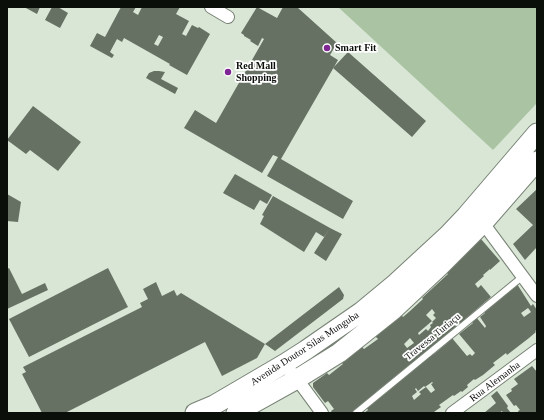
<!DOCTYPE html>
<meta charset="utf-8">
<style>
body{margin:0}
#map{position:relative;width:544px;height:420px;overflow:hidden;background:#d9e6d6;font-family:"Times New Roman",serif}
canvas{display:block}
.frame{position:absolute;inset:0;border:8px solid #0b0f0a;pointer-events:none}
</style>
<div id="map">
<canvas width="544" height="420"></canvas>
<div class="frame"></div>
</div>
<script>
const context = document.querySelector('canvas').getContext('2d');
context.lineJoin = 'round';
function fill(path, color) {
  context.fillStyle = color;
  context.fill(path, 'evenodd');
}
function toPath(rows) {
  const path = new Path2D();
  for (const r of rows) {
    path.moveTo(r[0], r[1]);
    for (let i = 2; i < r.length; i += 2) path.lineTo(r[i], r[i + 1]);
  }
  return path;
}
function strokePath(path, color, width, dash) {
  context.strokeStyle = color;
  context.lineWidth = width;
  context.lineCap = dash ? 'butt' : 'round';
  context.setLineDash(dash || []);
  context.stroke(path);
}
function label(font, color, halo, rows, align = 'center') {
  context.font = font + ' "Times New Roman",serif';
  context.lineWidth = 3.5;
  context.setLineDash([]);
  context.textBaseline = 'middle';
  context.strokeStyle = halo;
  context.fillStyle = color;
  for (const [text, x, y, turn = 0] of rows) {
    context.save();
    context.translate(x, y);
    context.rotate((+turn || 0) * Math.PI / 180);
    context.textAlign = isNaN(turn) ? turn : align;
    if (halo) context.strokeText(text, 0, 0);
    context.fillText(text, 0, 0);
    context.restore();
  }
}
const green = toPath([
 [338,7,537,7,537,103,493,150]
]);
const building = toPath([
 [24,7,40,7,37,14],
 [52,7,58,7,68,13,60,28,45,20],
 [121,7,136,7,133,12,138,15,142,7,180,7,176,14,189,21,182,34,186,36,192,25,198,28,199,27,210,34,187,75,169,65,170,64,124,38,122,42,117,39,110,52,114,55,112,58,90,46,97,33,105,37],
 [159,35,163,37,158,46,154,44],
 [257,7,277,18,283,7,297,7,337,43,330,55,338,60,281,159,353,201,343,219,267,176,278,157,273,155,262,173,184,128,195,110,216,123,264,39,262,38,258,46,250,41,251,40,244,36,244,35,241,33],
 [348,52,426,121,412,137,333,68],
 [154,71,159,71,165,72,161,79,178,88,175,94,146,78,149,73],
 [33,106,81,142,58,171,30,150,26,154,7,140],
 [235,174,272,195,267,204,260,200,254,210,223,193],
 [537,189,537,247,525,260,513,244,533,225,516,209],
 [7,194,21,202,18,222,7,221],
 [273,196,330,228,324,237,316,232,304,252,260,224,264,216,262,215],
 [330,228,342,234,326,261,314,253],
 [481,239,500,261,490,270,490,269,483,275,484,276,475,284,478,288,481,285,491,297,471,314,471,315,460,325,459,325,452,330,452,331,376,392,377,394,353,413,332,413,331,411,334,409,328,401,325,403,313,387,313,383,327,373,329,375,343,364,340,361,355,351,356,352,362,347,364,349,378,339,375,336,401,314,403,317,410,311,423,299,422,298,448,274,446,272],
 [432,309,435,313,433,315,436,318,432,322,433,323,430,325,431,327,428,331,426,329,419,335,418,333,432,321,426,315],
 [410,338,414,343,407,348,404,344],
 [9,268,22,294,45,283,48,290,7,309,7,269],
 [108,268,128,307,29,357,9,319],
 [156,282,162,296,174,290,177,296,181,293,265,344,339,287,344,295,343,299,275,351,265,344,257,358,222,376,205,342,65,413,42,413,22,374,26,372,23,367,142,307,140,303,148,299,143,289],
 [517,284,531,306,533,304,537,310,537,330,535,331,536,332,529,338,507,355,506,353,493,363,495,365,483,375,475,380,474,379,467,385,468,387,462,392,461,391,454,396,453,395,439,405,441,407,434,412,432,413,364,413,368,410,366,407,379,396,380,397,393,387,392,385,433,352,434,354,447,343,447,342,452,338,467,356,470,354,472,356,475,353,459,334,473,323,471,321,476,317,485,328,486,326,480,317,485,313,484,311],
 [528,308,531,312,524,317,521,313],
 [432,382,433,383,431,384,435,390,431,393,426,387,419,392,421,394,414,400,412,396,417,392,415,389,416,388,418,391,424,386,425,387],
 [532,366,537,372,537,413,519,413,518,411,520,410,516,405,514,406,506,395,512,391,511,389,518,384,514,379],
 [497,391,508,406,507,408,511,413,503,413,502,411,499,413,484,413,496,403,491,396]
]);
const lane = toPath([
 [356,413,522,277]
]);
const street = toPath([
 [211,7,228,17],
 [483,223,537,296],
 [284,364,297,379,322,413],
 [452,413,537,350]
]);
const primary = toPath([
 [195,413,214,405,284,364,306,350,361,312,396,283,448,235,466,216,537,133],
 [236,413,297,379,339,353,393,310,440,266,483,223,537,161]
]);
const markers = [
 [327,48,4,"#7e2694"],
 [228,72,4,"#7e2694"]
];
const poiNames = [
 ["Smart Fit",335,48],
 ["Red Mall",236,66],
 ["Shopping",236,78]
];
const streetNames = [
 ["Travessa Turiaçu",433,337,-39],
 ["Avenida Doutor Silas Munguba",305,349,-33],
 ["Rua Alemanha",495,382,-37]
];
fill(green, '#aac4a3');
fill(building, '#667163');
strokePath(lane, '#778274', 8);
strokePath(street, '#778274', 14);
strokePath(primary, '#778274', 21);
strokePath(lane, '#fff', 6);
strokePath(street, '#fff', 12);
strokePath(primary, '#fff', 19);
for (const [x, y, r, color] of markers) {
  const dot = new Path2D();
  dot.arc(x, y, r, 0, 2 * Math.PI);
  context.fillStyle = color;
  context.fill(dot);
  strokePath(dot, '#fff', 1.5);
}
label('bold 10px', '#0b0f0a', '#fff', poiNames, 'left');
label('10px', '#0b0f0a', '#fff', streetNames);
</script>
